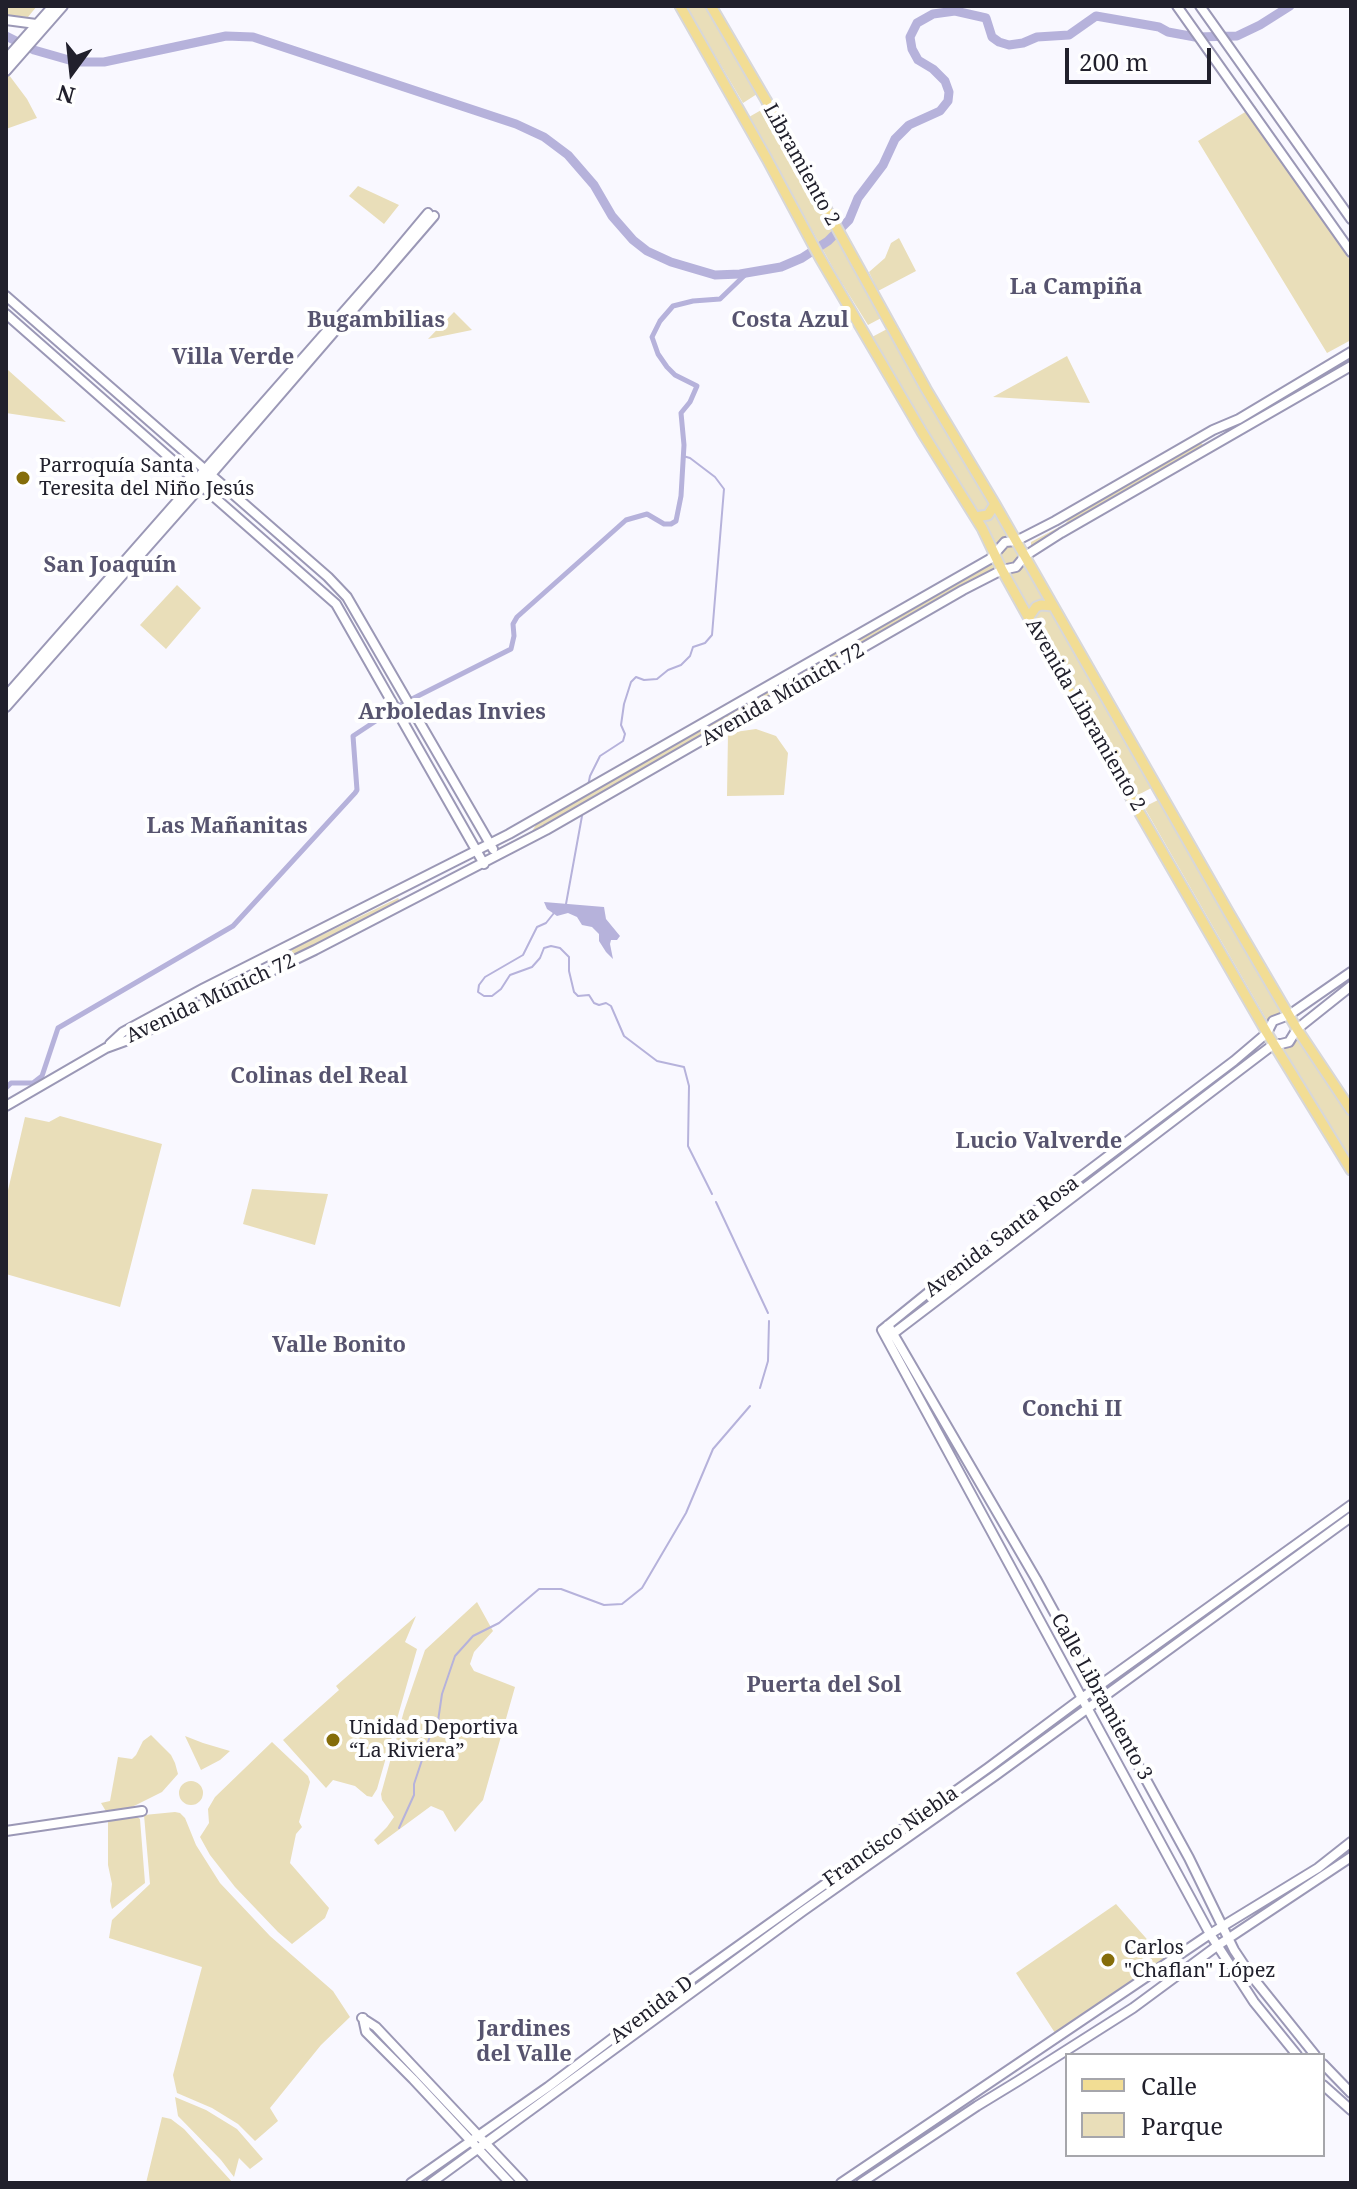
<!DOCTYPE html>
<meta charset="utf-8">
<style>
body{margin:0}
#map{position:relative;width:1357px;height:2189px;overflow:hidden;background:#f9f8ff;font-family:"Noto Serif",serif}
canvas{display:block}
.frame{position:absolute;inset:0;border:8px solid #21202c;pointer-events:none}
.legend{position:absolute;left:1065px;top:2053px;width:260px;height:104px;box-sizing:border-box;background:#fff;border:2px solid #a6a6ab;margin:0;padding:10px 14px;list-style:none;font-size:24px;color:#21202c}
.legend li{display:flex;align-items:center;gap:16px;height:40px}
.legend b{width:40px;border:2px solid #a6a6ab}
.north{position:absolute;left:32px;top:32px;width:80px;height:80px;-webkit-text-stroke:6px #fff;paint-order:stroke;rotate:195deg;font-size:22px;font-weight:700;line-height:32px;text-align:center;color:#21202c}
.north::after{content:'';display:block;margin:auto;width:28px;height:36px;background:#21202c;clip-path:polygon(50% 0,100% 100%,50% 72%,0 100%)}
.scale{position:absolute;left:1065px;top:48px;width:146px;height:36px;box-sizing:border-box;border:4px solid #21202c;border-top:0;padding-left:10px;font-size:24px;line-height:28px;white-space:nowrap;color:#21202c;-webkit-text-stroke:6px #fff;paint-order:stroke}
</style>
<div id="map">
<canvas width="1357" height="2189"></canvas>
<div class="frame"></div>
<ul class="legend">
<li><b style="height:10px;background:#f2dd94"></b>Calle</li>
<li><b style="height:22px;background:#e9deb9"></b>Parque</li>
</ul>
<div class="north">N</div>
<div class="scale">200 m</div>
</div>
<script>
const context = document.querySelector('canvas').getContext('2d');
context.lineJoin = 'round';
function fill(path, color) {
  context.fillStyle = color;
  context.fill(path, 'evenodd');
}
function toPath(rows) {
  const path = new Path2D();
  for (const r of rows) {
    if (r.length === 3) {
      path.moveTo(r[0] + r[2], r[1]);
      path.arc(r[0], r[1], r[2], 0, 2 * Math.PI);
      continue;
    }
    path.moveTo(r[0], r[1]);
    for (let i = 2; i < r.length; i += 2) path.lineTo(r[i], r[i + 1]);
  }
  return path;
}
function strokePath(path, color, width, dash) {
  context.strokeStyle = color;
  context.lineWidth = width;
  context.lineCap = dash ? 'butt' : 'round';
  context.setLineDash(dash || []);
  context.stroke(path);
}
function label(font, color, halo, rows, align = 'center') {
  context.font = font + ' "Noto Serif",serif';
  context.lineWidth = 8;
  context.setLineDash([]);
  context.textBaseline = 'middle';
  context.strokeStyle = halo;
  context.fillStyle = color;
  for (const [text, x, y, turn = 0] of rows) {
    context.save();
    context.translate(x, y);
    context.rotate((+turn || 0) * Math.PI / 180);
    context.textAlign = isNaN(turn) ? turn : align;
    if (halo) context.strokeText(text, 0, 0);
    context.fillText(text, 0, 0);
    context.restore();
  }
}
const green = toPath([
 [6,6,37,6,28,17,6,15],
 [686,6,707,6,757,94,743,103],
 [9,75,27,99,37,118,6,129,6,79],
 [1255,106,1351,262,1351,340,1327,353,1198,141],
 [763,109,783,143,794,157,885,316,868,325,838,277,749,117],
 [358,186,399,205,384,224,349,196],
 [899,238,916,271,878,291,869,272,885,258,891,243],
 [454,312,472,330,428,339],
 [889,328,992,500,990,509,979,516,923,426,872,337],
 [1067,356,1090,403,993,397],
 [1351,356,1351,364,1221,437,1222,435],
 [8,370,66,422,6,413],
 [1201,443,1204,446,1031,546,1031,542,1065,524,1070,518],
 [998,511,1012,538,994,546,981,521,989,520],
 [1010,556,10],
 [992,562,995,568,993,571,499,853,499,848,532,831,538,822],
 [1026,564,1046,601,1034,604,1029,609,1008,572],
 [177,585,201,608,166,649,140,625],
 [1048,608,1054,612,1155,786,1138,795,1033,622,1033,615,1039,609],
 [756,729,776,736,788,753,784,795,727,796,728,733],
 [1160,799,1284,1013,1269,1024,1144,807],
 [398,898,400,901,384,912,273,966,274,963,289,955,293,949],
 [1295,1037,1351,1116,1351,1163,1316,1102,1282,1048],
 [60,1116,162,1144,120,1307,6,1274,6,1199,25,1117,49,1122],
 [252,1189,328,1194,315,1245,243,1224],
 [477,1602,493,1631,474,1652,470,1664,474,1671,515,1687,483,1800,455,1832,443,1811,431,1806,378,1845,374,1840,387,1827,394,1817,382,1800,381,1794,404,1711,425,1650],
 [416,1616,405,1642,417,1649,377,1789,372,1797,367,1796,355,1786,333,1780,326,1788,283,1740,339,1690,336,1686],
 [151,1735,171,1755,175,1763,178,1774,162,1792,126,1810,107,1813,101,1803,110,1801,118,1757,132,1759,136,1755,143,1741],
 [185,1736,203,1743,230,1751,220,1760,201,1770],
 [272,1742,308,1776,310,1782,299,1822,302,1827,296,1834,290,1863,329,1908,325,1918,292,1944,278,1932,235,1887,210,1855,200,1837,209,1823,208,1809,215,1797],
 [191,1793,12],
 [175,1812,180,1813,185,1818,196,1845,220,1883,270,1936,333,1991,350,2017,321,2045,270,2108,278,2121,255,2141,238,2124,212,2108,177,2093,173,2075,202,1967,109,1938,112,1920,150,1884,144,1815],
 [136,1816,140,1819,145,1883,112,1909,110,1901,112,1884,108,1865,108,1821],
 [1116,1904,1167,1962,1057,2036,1016,1973],
 [175,2097,206,2110,237,2129,263,2159,250,2169,239,2158,234,2177,221,2160,178,2116],
 [162,2117,171,2119,184,2129,233,2183,146,2183]
]);
const water = toPath([
 [544,902,604,907,606,919,620,936,617,940,611,940,610,944,613,959,606,952,599,941,599,934,592,927,582,925,577,917,568,913,557,916,547,909]
]);
const stream = toPath([
 [588,786,590,776,600,756,623,741,625,734,621,725,624,704,631,682,636,677,644,680,657,679,668,670,681,665,690,656,693,647,705,643,712,635,724,489,715,477,690,458,683,456],
 [566,904,582,816],
 [554,913,546,923,537,927,523,955,485,977,479,985,478,992,484,996,492,996,501,989,510,975,532,967,540,958,544,948,551,946,560,948,569,957,569,971,574,992,578,996,589,995,594,1003,599,1005,606,1003,611,1006,624,1036,657,1061,684,1067,689,1086,688,1146,712,1194],
 [716,1202,768,1313],
 [760,1388,768,1361,769,1321],
 [399,1828,414,1795,414,1784,432,1730,438,1721,442,1694,455,1656,473,1636,499,1623,539,1589,561,1589,604,1605,622,1604,642,1588,686,1513,713,1449,750,1406]
]);
const canal = toPath([
 [6,1088,11,1083,33,1083,42,1076,58,1028,233,926,355,793,357,790,353,736,400,705,511,649,514,636,513,624,517,617,626,520,647,514,664,524,671,524,676,521,681,496,684,445,681,413,690,402,697,386,675,375,667,367,658,354,652,337,660,321,673,306,693,301,720,299,747,273]
]);
const river = toPath([
 [6,36,34,50,76,62,104,62,226,36,253,37,516,124,544,137,568,155,594,185,612,216,633,240,647,251,671,262,715,275,740,274,781,267,802,258,828,241,849,220,858,198,883,165,895,139,909,125,940,111,948,101,949,92,945,81,933,69,918,60,912,49,910,37,917,23,933,14,955,11,986,18,992,37,999,42,1009,45,1023,43,1037,37,1069,35,1096,16,1159,27,1168,32,1195,37,1237,36,1260,25,1290,6]
]);
const secondary = toPath([
 [1177,6,1351,252],
 [1200,6,1351,219],
 [6,20,36,24],
 [6,59,53,6],
 [6,71,63,6],
 [6,296,328,577,347,597,493,849],
 [6,314,336,604,484,864],
 [6,696,377,274,428,213],
 [6,707,202,485,434,216],
 [110,1044,123,1032,204,988,509,834,990,559,1005,542,1016,541,1055,521,1213,430,1239,419,1351,352],
 [6,1106,106,1048,128,1040,315,950,546,830,963,590,1002,570,1016,567,1025,556,1061,533,1351,366],
 [888,1325,1036,1579,1189,1858,1234,1950,1250,1974,1315,2055],
 [890,1336,1274,1044,1281,1044,1289,1042,1297,1029,1351,986],
 [6,1831,142,1811],
 [362,2018,376,2027,523,2183],
 [363,2018,366,2032,413,2079,510,2183],
 [1297,2055,1254,2002,1210,1934,882,1330,940,1283,1234,1061,1267,1033,1273,1021,1289,1015,1351,972],
 [1323,2064,1351,2093],
 [1323,2085,1351,2110],
 [411,2183,548,2087,682,1986,988,1768,1082,1698,1351,1505],
 [431,2183,803,1911,996,1775,1351,1517],
 [841,2183,1210,1934,1318,1868,1351,1842],
 [861,2183,977,2106,1018,2081,1133,2008,1217,1946,1351,1857]
]);
const primary = toPath([
 [680,6,767,159,820,258,922,432,982,528,1002,570,1072,696,1267,1033,1351,1170],
 [711,6,766,100,926,389,995,504,1229,913,1297,1029,1351,1110],
 [975,517,988,515,995,504],
 [1029,617,1036,607,1041,605,1053,606]
]);
const markers = [
 [23,478,8,"#856d0a"],
 [333,1740,8,"#856d0a"],
 [1108,1960,8,"#856d0a"]
];
const streetNames = [
 ["Libramiento 2",801,165,61],
 ["Avenida Múnich 72",783,695,-30],
 ["Avenida Libramiento 2",1085,715,60],
 ["Avenida Múnich 72",211,999,-25],
 ["Avenida Santa Rosa",1002,1237,-37],
 ["Calle Libramiento 3",1101,1697,61],
 ["Francisco Niebla",891,1837,-35],
 ["Avenida D",652,2010,-37]
];
const poiNames = [
 ["Parroquía Santa",39,466],
 ["Teresita del Niño Jesús",39,489],
 ["Unidad Deportiva",349,1728],
 ["“La Riviera”",349,1751],
 ["Carlos",1124,1948],
 ["\"Chaflan\" López",1124,1971]
];
const neighbourhoodNames = [
 ["La Campiña",1076,288],
 ["Bugambilias",376,321],
 ["Costa Azul",790,321],
 ["Villa Verde",233,358],
 ["San Joaquín",110,566],
 ["Arboledas Invies",452,713],
 ["Las Mañanitas",227,827],
 ["Colinas del Real",319,1077],
 ["Lucio Valverde",1039,1142],
 ["Valle Bonito",339,1346],
 ["Conchi II",1072,1410],
 ["Puerta del Sol",824,1686],
 ["Jardines",524,2030],
 ["del Valle",524,2055]
];
fill(green, '#e9deb9');
fill(water, '#b6b2db');
strokePath(stream, '#b6b2db', 2);
strokePath(canal, '#b6b2db', 5);
strokePath(river, '#b6b2db', 9);
strokePath(secondary, '#9b98b6', 12);
strokePath(primary, '#d7d7d9', 13);
strokePath(secondary, '#fff', 8);
strokePath(primary, '#f2dd94', 9);
for (const [x, y, r, color] of markers) {
  const dot = new Path2D();
  dot.arc(x, y, r, 0, 2 * Math.PI);
  context.fillStyle = color;
  context.fill(dot);
  strokePath(dot, '#fff', 3);
}
label('20px', '#21202c', '#fff', streetNames);
label('20px', '#21202c', '#fff', poiNames, 'left');
label('bold 22px', '#57546f', '#fff', neighbourhoodNames);
</script>
